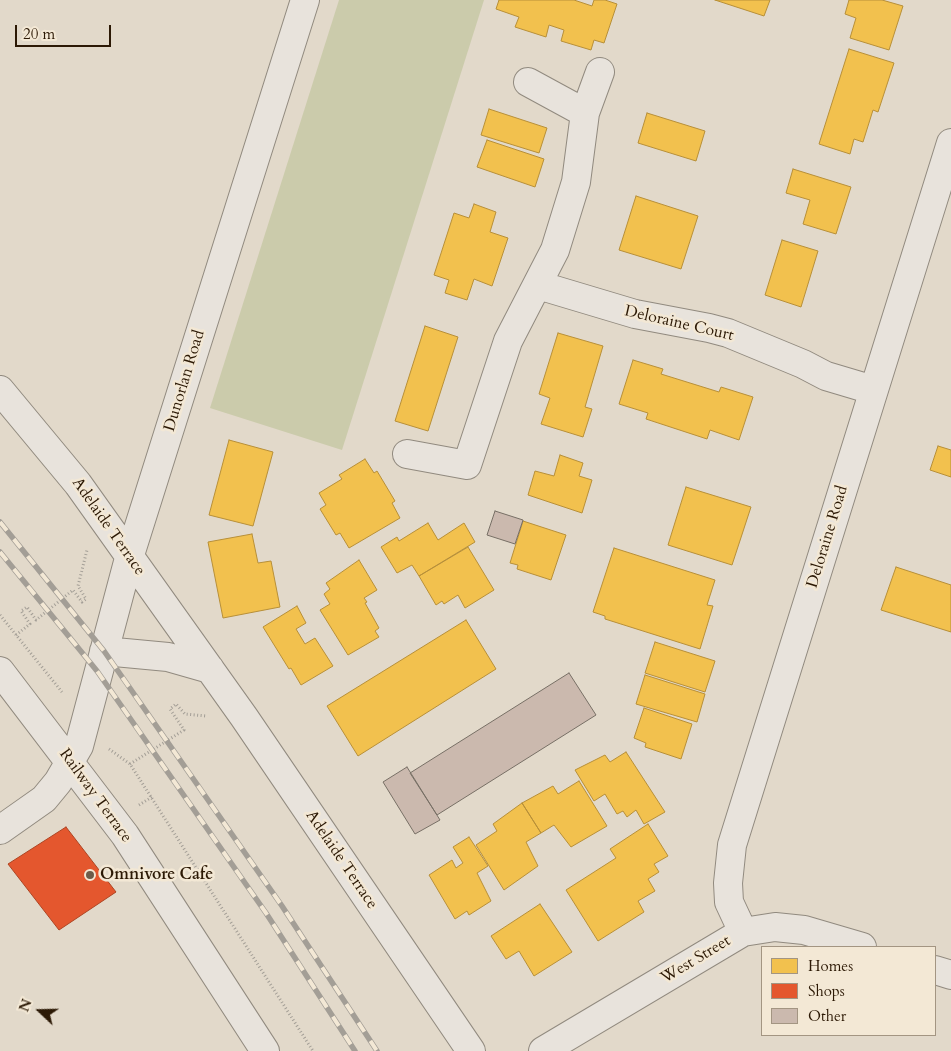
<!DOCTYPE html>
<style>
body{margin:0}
#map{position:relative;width:951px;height:1051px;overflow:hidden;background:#e2d9ca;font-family:Cardo,serif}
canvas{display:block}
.legend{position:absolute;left:761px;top:946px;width:175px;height:90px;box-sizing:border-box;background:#f3e8d5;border:1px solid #a39582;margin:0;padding:6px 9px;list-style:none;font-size:15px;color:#2c1905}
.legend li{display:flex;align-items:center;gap:10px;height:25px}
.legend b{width:25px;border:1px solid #a39582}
.north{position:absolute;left:15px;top:986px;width:50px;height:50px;-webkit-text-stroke:4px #f3e8d5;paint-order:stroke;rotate:291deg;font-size:14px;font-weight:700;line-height:20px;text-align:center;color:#2c1905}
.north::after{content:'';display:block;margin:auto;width:18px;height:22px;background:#2c1905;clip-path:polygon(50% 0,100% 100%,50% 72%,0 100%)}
.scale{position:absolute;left:15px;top:25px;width:96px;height:22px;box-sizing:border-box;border:2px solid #2c1905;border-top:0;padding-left:6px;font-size:15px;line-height:18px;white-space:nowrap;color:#2c1905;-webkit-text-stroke:4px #f3e8d5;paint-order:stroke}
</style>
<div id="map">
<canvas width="951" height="1051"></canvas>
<ul class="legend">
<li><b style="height:14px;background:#f2c14e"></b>Homes</li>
<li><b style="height:14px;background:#e4572e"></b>Shops</li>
<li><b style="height:14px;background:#cbb9ae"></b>Other</li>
</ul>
<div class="north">N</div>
<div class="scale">20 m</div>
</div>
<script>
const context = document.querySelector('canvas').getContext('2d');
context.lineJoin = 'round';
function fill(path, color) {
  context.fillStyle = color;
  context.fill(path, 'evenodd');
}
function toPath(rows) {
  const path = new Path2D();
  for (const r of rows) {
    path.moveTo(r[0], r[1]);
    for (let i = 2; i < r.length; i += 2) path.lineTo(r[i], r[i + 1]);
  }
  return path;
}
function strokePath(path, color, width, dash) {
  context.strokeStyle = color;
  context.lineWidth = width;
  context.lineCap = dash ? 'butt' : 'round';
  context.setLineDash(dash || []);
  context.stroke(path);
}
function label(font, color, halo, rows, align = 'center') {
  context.font = font + ' Cardo,serif';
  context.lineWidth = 5;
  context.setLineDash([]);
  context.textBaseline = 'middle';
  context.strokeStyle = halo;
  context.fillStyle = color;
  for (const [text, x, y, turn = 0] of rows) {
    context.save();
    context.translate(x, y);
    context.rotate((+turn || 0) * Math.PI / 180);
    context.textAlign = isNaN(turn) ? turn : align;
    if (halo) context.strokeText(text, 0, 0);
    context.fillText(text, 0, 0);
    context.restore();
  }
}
const green = toPath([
 [339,0,484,0,342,450,210,408]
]);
const homes = toPath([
 [499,0,574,0,592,6,594,0,605,0,617,4,604,43,594,40,591,50,561,41,564,30,549,25,546,37,515,27,519,17,496,9,499,0],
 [715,0,770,0,764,16,715,0],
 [849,0,882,0,903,6,889,50,850,38,856,18,845,14,849,0],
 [849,49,894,63,878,112,873,110,863,142,854,139,850,154,819,144,849,49],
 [489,109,547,128,539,153,481,135,489,109],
 [647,113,705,131,696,161,638,143,647,113],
 [487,140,544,159,535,187,477,167,487,140],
 [793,169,851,187,836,234,803,224,810,200,786,193,793,169],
 [636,196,698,216,681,269,619,250,636,196],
 [474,204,496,212,490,232,508,238,492,286,474,279,467,300,445,293,449,280,434,275,454,213,469,218,474,204],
 [782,240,818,251,801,307,765,295,782,240],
 [425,326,458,337,428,431,395,421,425,326],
 [558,333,603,346,585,407,592,409,583,437,541,424,550,398,539,394,558,333],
 [633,360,663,369,661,374,719,392,721,387,753,397,739,440,710,430,707,439,646,419,648,413,619,404,633,360],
 [229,440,273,452,253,526,209,515,229,440],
 [938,446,951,450,951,477,930,470,938,446],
 [560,455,583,463,579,476,592,480,582,513,528,495,535,471,554,476,560,455],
 [365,459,374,473,377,471,395,501,392,503,400,518,349,548,340,533,336,535,320,509,326,505,319,493,342,479,339,475,365,459],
 [686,487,751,507,732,565,668,545,686,487],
 [523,521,566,535,551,580,517,569,518,565,510,563,523,521],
 [428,523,438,540,464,523,475,542,419,576,412,565,397,573,381,547,397,537,399,541,428,523],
 [252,534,258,563,271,561,280,607,223,618,208,542,252,534],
 [468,547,494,590,465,608,458,595,444,604,442,601,436,605,419,576,468,547],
 [614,548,715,580,707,605,713,606,700,649,605,619,605,616,593,612,614,548],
 [359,560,377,590,364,598,367,602,365,603,379,628,375,631,379,637,348,655,320,610,330,604,324,594,330,589,326,583,359,560],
 [896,567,951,585,951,632,881,610,896,567],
 [297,606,306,623,296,629,305,644,315,638,333,666,301,685,291,668,289,669,263,627,297,606],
 [466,620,496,669,358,756,327,706,466,620],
 [655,642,715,661,705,692,645,673,655,642],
 [645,675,705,694,697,722,636,704,645,675],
 [644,708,692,724,681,759,645,747,646,743,634,738,644,708],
 [626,752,665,812,644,824,636,810,627,817,623,811,617,814,605,794,594,801,575,770,605,755,610,762,626,752],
 [579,781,607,826,571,847,554,825,541,833,522,803,553,786,558,794,579,781],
 [522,803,541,833,526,842,538,866,504,890,476,845,497,831,493,824,522,803],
 [648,824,668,856,654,864,659,872,648,879,655,891,638,901,644,912,598,941,566,890,616,858,610,849,648,824],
 [469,837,488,866,477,873,491,901,469,915,467,911,455,919,429,875,452,860,456,868,463,863,453,847,469,837],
 [540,904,572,952,534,976,519,951,506,959,491,936,540,904]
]);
const shops = toPath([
 [66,827,116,892,59,930,8,864,66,827]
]);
const building = toPath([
 [495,511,523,520,515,544,487,535,495,511],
 [569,673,596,715,437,815,410,773,569,673],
 [407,767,440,820,415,834,383,782,407,767]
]);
const path = toPath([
 [0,615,62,692],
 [16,635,30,624,21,611,27,607,36,620,73,590,82,602,86,599,78,586,87,550],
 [109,749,130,764,313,1051],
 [130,764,184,730,170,709,176,704,185,714,206,716],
 [139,805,152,797]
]);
const minor = toPath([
 [528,82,585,113],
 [538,285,635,314,709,328,728,333,803,364,826,376,873,390],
 [0,390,78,484,244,717,471,1051],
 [407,454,467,465,508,341,555,250,576,182,585,113,600,72],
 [104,651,168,657,210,669],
 [0,671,125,835,265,1051],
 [0,830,44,799,58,782,79,746,129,558,305,0],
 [743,932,729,902,728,883,732,845,951,143],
 [935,970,951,975],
 [543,1051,743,932,775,927,804,930,862,947]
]);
const rail = toPath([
 [0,522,104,651,282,906,377,1051],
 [0,552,97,671,266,913,355,1051]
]);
const markers = [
 [90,875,5,"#6c5c4a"]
];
const streetNames = [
 ["Deloraine Court",679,324,13],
 ["Dunorlan Road",185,381,-73],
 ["Adelaide Terrace",108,527,55],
 ["Deloraine Road",828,537,-73],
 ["Railway Terrace",95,796,54],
 ["Adelaide Terrace",341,860,56],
 ["West Street",696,960,-31]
];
const poiNames = [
 ["Omnivore Cafe",100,875]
];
fill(green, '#cbcbab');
fill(homes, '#f2c14e');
strokePath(homes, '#b78f38', 1);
fill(shops, '#e4572e');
strokePath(shops, '#ad4422', 1);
fill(building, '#cbb9ae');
strokePath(building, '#776f65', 1);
strokePath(minor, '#918a7f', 30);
strokePath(path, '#a39e96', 3, [1, 2.5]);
strokePath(minor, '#e8e3dc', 28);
strokePath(rail, '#a39e96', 5.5);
strokePath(rail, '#f3e8d5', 4, [11]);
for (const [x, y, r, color] of markers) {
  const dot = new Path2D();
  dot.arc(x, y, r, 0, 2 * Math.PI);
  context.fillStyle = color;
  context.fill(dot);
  strokePath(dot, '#f3e8d5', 2);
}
label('16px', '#2c1905', '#f3e8d5', streetNames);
label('bold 16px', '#2c1905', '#f3e8d5', poiNames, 'left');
</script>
